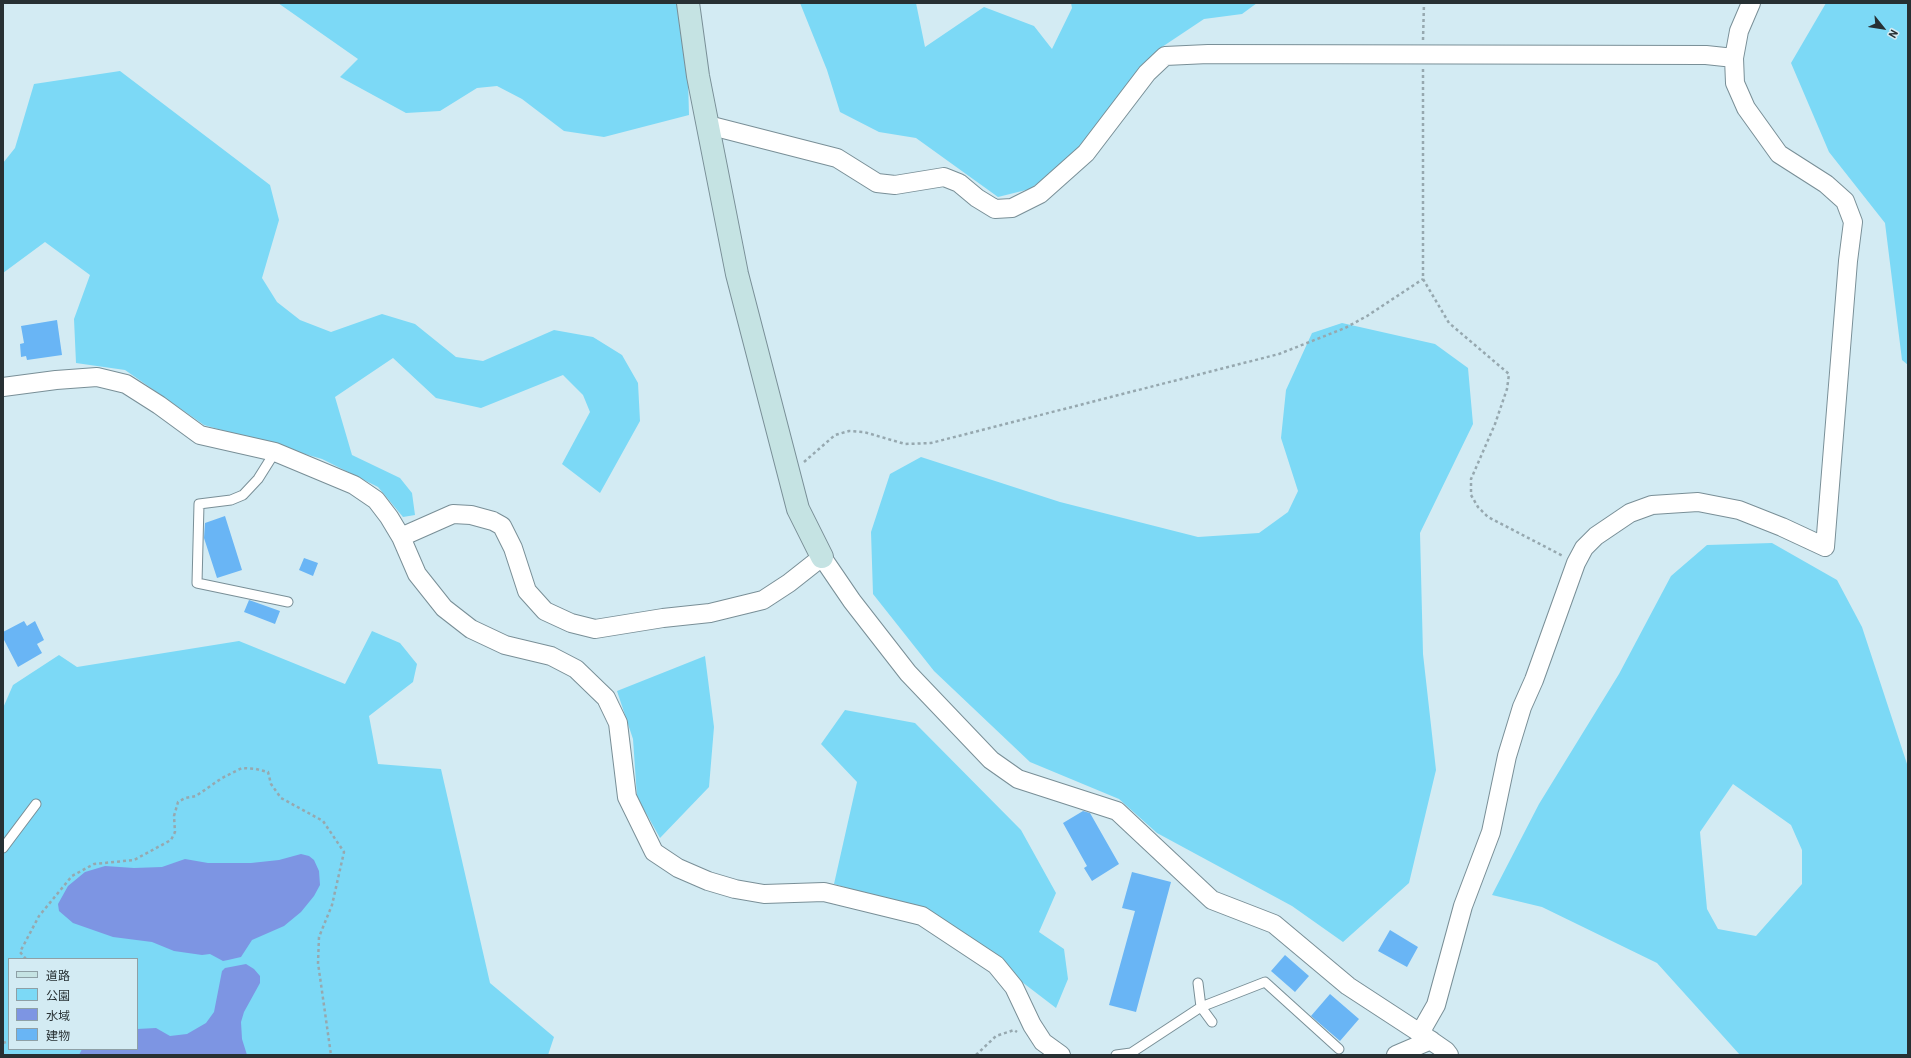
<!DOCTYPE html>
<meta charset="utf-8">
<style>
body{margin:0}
#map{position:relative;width:1911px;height:1058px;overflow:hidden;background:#d3ebf3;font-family:Barlow,"Noto Sans JP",sans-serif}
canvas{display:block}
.frame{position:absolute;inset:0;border:4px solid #273033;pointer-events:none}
.legend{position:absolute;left:8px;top:958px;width:130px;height:92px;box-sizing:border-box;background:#d3ebf3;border:1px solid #8ea0a6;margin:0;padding:5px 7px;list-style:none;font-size:12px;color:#273033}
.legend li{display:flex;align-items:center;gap:8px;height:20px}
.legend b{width:20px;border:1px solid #8ea0a6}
.north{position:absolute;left:1863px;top:8px;width:40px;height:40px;-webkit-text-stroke:3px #d3ebf3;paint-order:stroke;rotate:120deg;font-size:11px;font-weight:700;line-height:16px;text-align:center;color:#273033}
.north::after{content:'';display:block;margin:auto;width:14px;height:18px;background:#273033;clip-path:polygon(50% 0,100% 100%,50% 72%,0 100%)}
</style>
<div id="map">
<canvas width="1911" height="1058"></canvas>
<div class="frame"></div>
<ul class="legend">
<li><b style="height:5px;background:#c5e3e3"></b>道路</li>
<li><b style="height:11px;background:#7cd9f6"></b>公園</li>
<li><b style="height:11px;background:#7d95e3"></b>水域</li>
<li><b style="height:11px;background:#69b5f5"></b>建物</li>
</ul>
<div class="north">N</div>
</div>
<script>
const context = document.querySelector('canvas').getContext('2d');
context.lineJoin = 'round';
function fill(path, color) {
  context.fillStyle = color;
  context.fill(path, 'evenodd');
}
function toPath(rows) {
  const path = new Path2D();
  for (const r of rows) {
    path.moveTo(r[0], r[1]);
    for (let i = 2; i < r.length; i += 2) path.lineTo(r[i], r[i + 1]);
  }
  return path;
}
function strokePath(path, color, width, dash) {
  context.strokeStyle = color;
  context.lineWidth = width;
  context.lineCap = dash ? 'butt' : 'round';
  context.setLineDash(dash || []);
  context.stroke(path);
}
const green = toPath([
 [278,3,678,3,687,43,689,115,604,137,564,131,522,99,497,86,477,88,440,111,406,113,340,77,358,59],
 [800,3,916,3,925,47,984,7,1034,26,1052,49,1072,8,1071,3,1257,3,1242,14,1204,19,1162,47,1112,104,1076,155,1030,189,998,197,916,138,879,132,840,112,827,70],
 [1826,3,1908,3,1908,365,1902,360,1885,223,1829,152,1791,63],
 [120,71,270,185,279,220,262,278,277,302,300,320,331,332,382,314,415,324,456,357,483,361,554,330,593,337,622,355,638,383,640,421,600,493,562,464,590,412,583,395,563,375,481,408,436,398,393,358,335,397,352,455,400,478,412,493,415,515,403,517,378,487,322,459,204,425,125,370,76,363,74,319,90,275,45,242,3,273,3,163,15,148,34,84],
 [1342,323,1435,344,1468,368,1473,424,1420,533,1423,654,1436,770,1409,883,1343,942,1292,906,1157,833,1119,799,1030,762,934,671,873,594,871,532,890,474,921,457,1060,502,1198,537,1259,533,1288,512,1298,491,1281,438,1286,390,1312,333],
 [1772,543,1837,580,1862,627,1908,767,1908,1055,1740,1055,1657,963,1542,907,1492,895,1539,804,1619,674,1671,576,1707,545],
 [1733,784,1791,825,1802,850,1802,884,1756,936,1718,929,1707,909,1700,832],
 [372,631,400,643,417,664,413,682,369,716,378,764,441,769,490,983,554,1037,548,1055,3,1055,3,708,13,685,59,655,77,667,239,641,345,684],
 [9,959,137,959,137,1049,9,1049],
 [705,656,714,727,709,787,660,838,637,797,633,739,617,691],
 [845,710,915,723,1021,830,1056,893,1039,932,1064,949,1068,979,1056,1008,1022,982,1001,957,928,911,834,884,857,782,821,744]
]);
const water = toPath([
 [301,854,309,856,314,860,319,871,320,885,314,896,301,912,284,926,252,940,241,957,228,960,223,961,210,954,202,955,174,951,152,942,113,937,73,923,59,911,58,904,68,886,85,872,105,866,134,868,162,867,185,859,208,863,251,863,279,860],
 [246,964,254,969,260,976,260,983,244,1012,241,1022,242,1039,247,1055,79,1055,82,1049,137,1049,137,1029,156,1028,170,1036,187,1034,206,1023,214,1012,222,971,225,968]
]);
const building = toPath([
 [57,320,62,355,27,360,26,356,21,357,20,344,24,343,21,326],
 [225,516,242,570,217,578,204,538,205,523],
 [304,558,318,563,313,576,299,570],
 [249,600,280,611,275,624,244,612],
 [24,621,27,626,35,621,44,640,37,644,42,653,18,667,3,638,3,632],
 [1083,811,1090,813,1119,864,1092,881,1084,868,1087,866,1063,823],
 [1132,872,1171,882,1136,1012,1109,1005,1135,911,1122,908],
 [1390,930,1418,947,1407,967,1378,951],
 [1285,955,1309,976,1295,992,1271,971],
 [1330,994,1359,1019,1340,1041,1311,1016]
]);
const path = toPath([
 [1423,40,1424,3],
 [1423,69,1423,279,1449,323,1509,374,1507,389,1495,424,1471,479,1471,495,1478,507,1488,517,1563,556],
 [804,462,835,435,849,431,864,432,905,444,931,443,1279,354,1345,328,1367,316,1423,279],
 [26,959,20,952,39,916,72,876,94,864,134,860,171,840,175,832,174,816,178,802,185,798,196,796,222,778,242,768,256,769,268,772,271,784,281,798,323,821,344,852,332,905,319,937,318,963,331,1055],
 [3,1043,9,1041],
 [976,1055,996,1036,1014,1030,1017,1032]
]);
const lane = toPath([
 [275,452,258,479,243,495,231,500,199,504,197,583,288,602],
 [3,848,36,804],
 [1198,983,1201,1007,1212,1022],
 [1116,1055,1131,1053,1201,1007,1265,982,1339,1049]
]);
const street = toPath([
 [708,125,837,158,877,183,895,185,944,177,959,183,977,198,995,209,1012,208,1040,194,1086,153,1147,73,1165,56,1208,54,1706,55,1734,58],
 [3,387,56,380,97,377,126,384,159,405,200,435,275,452,354,485,376,500,389,517,401,537,417,574,444,608,471,629,505,645,551,656,576,669,606,698,618,723,627,797,654,852,678,868,708,881,735,889,764,894,824,892,922,916,996,965,1014,987,1032,1025,1043,1042,1061,1055],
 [401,537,453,514,471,515,493,521,502,526,513,548,527,591,545,611,571,623,595,629,663,618,710,613,763,600,789,583,822,557,852,601,908,673,991,760,1018,779,1117,811,1212,900,1274,924,1348,986,1420,1033,1446,1051,1449,1055],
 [1420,1033,1436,1005,1463,906,1491,832,1507,756,1522,707,1534,680,1576,563,1584,548,1596,536,1630,513,1652,505,1698,502,1739,510,1782,527,1825,547,1848,261,1853,222,1845,201,1826,184,1779,154,1746,108,1735,83,1734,58,1739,31,1751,3],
 [1396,1055,1431,1040]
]);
const secondary = toPath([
 [688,3,698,76,737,274,798,509,822,557]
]);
fill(green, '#7cd9f6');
fill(water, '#7d95e3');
fill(building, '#69b5f5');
strokePath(lane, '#798f97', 11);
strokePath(street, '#798f97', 20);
strokePath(secondary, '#798f97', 24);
strokePath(path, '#96a8af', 2.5, [3, 3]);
strokePath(lane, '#fff', 9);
strokePath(street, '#fff', 18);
strokePath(secondary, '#c5e3e3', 22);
</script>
